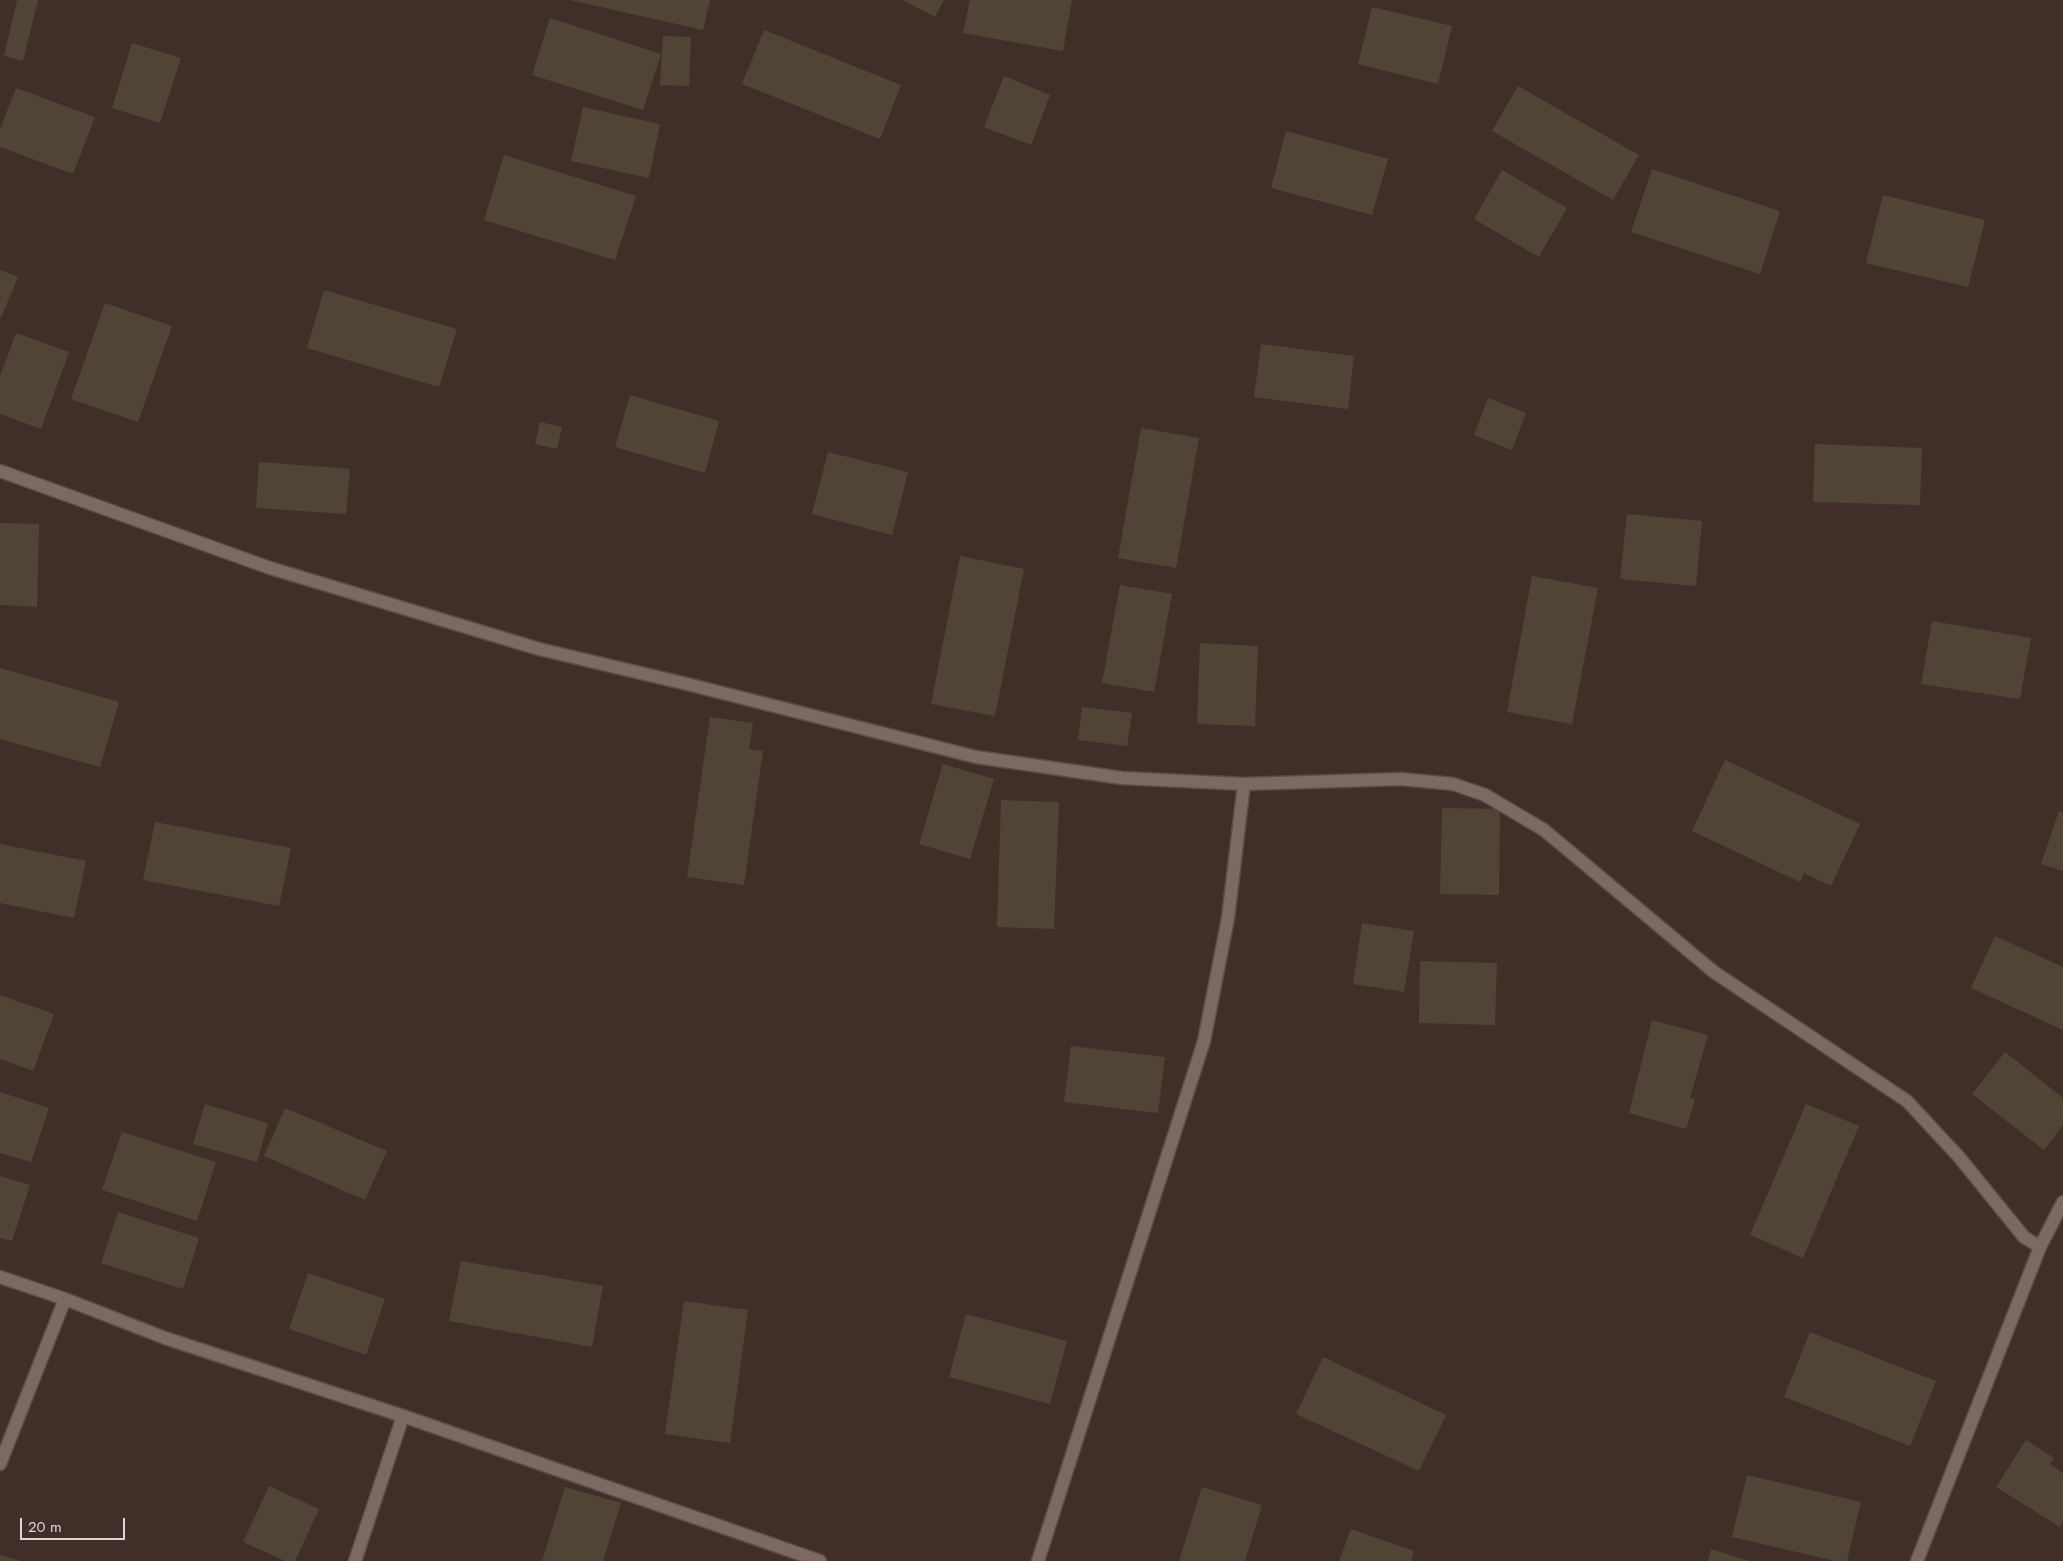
<!DOCTYPE html>
<style>
body{margin:0}
#map{position:relative;width:2063px;height:1561px;overflow:hidden;background:#402f29;font-family:Jost,sans-serif}
canvas{display:block}
.scale{position:absolute;left:20px;top:1518px;width:105px;height:22px;box-sizing:border-box;border:2px solid #dfd4d1;border-top:0;padding-left:6px;font-size:15px;line-height:18px;white-space:nowrap;color:#dfd4d1;-webkit-text-stroke:4px #402f29;paint-order:stroke}
</style>
<div id="map">
<canvas width="2063" height="1561"></canvas>
<div class="scale">20 m</div>
</div>
<script>
const context = document.querySelector('canvas').getContext('2d');
context.lineJoin = 'round';
function fill(path, color) {
  context.fillStyle = color;
  context.fill(path, 'evenodd');
}
function toPath(rows) {
  const path = new Path2D();
  for (const r of rows) {
    path.moveTo(r[0], r[1]);
    for (let i = 2; i < r.length; i += 2) path.lineTo(r[i], r[i + 1]);
  }
  return path;
}
function strokePath(path, color, width, dash) {
  context.strokeStyle = color;
  context.lineWidth = width;
  context.lineCap = dash ? 'butt' : 'round';
  context.setLineDash(dash || []);
  context.stroke(path);
}
const building = toPath([
 [17,0,38,0,23,61,4,56],
 [570,0,710,0,703,30],
 [902,0,944,0,935,17],
 [970,0,1072,0,1063,51,963,33],
 [1372,7,1452,26,1438,84,1358,64],
 [550,18,661,54,643,110,532,75],
 [764,30,901,85,880,139,742,84],
 [663,36,691,37,689,86,660,85],
 [132,43,181,58,160,123,112,108],
 [1004,76,1050,95,1031,145,984,127],
 [1518,86,1639,155,1613,200,1492,131],
 [16,88,95,117,73,174,0,147,0,129],
 [583,107,660,124,649,178,571,161],
 [1286,131,1388,159,1372,215,1271,188],
 [504,155,636,196,615,260,484,220],
 [1652,169,1780,211,1760,274,1631,232],
 [1502,170,1567,208,1539,257,1474,219],
 [1883,195,1985,220,1968,287,1866,263],
 [0,270,18,277,0,320],
 [324,290,457,329,439,387,307,348],
 [105,303,172,326,138,422,71,399],
 [16,333,69,352,41,429,0,414,0,376],
 [1261,344,1354,356,1348,409,1254,397],
 [630,395,719,421,705,473,615,447],
 [1488,398,1526,413,1512,450,1474,435],
 [540,422,562,427,557,449,535,444],
 [1141,428,1199,438,1176,568,1118,558],
 [1815,444,1922,448,1920,505,1813,502],
 [828,452,908,472,892,535,812,514],
 [259,462,350,469,346,514,256,508],
 [1627,514,1702,521,1696,586,1620,579],
 [0,523,39,524,37,607,0,605],
 [960,556,1024,569,995,716,931,704],
 [1532,576,1598,588,1572,724,1507,712],
 [1120,585,1172,594,1154,692,1102,683],
 [1932,621,2031,638,2020,699,1921,684],
 [1200,643,1258,646,1255,726,1197,724],
 [0,668,119,702,100,767,0,739],
 [1082,707,1132,713,1127,746,1078,740],
 [710,717,753,723,749,749,763,751,744,885,687,877],
 [1725,760,1860,824,1831,886,1804,873,1800,882,1692,831],
 [943,764,994,779,970,859,919,844],
 [1001,800,1059,802,1054,929,997,927],
 [1442,808,1500,809,1499,895,1440,894],
 [2059,811,2063,812,2063,871,2041,864],
 [155,822,291,848,279,906,143,880],
 [0,844,86,861,74,918,0,903],
 [1362,923,1414,931,1404,992,1353,984],
 [1995,936,2063,967,2063,1030,1971,988],
 [1420,961,1497,963,1495,1025,1419,1023],
 [0,995,54,1014,33,1071,0,1059],
 [1652,1020,1708,1035,1690,1098,1695,1099,1686,1129,1629,1113],
 [1071,1046,1165,1057,1158,1113,1064,1102],
 [2005,1052,2063,1098,2063,1125,2044,1150,1972,1094],
 [0,1092,49,1108,31,1162,0,1153],
 [205,1104,268,1123,257,1162,193,1144],
 [1806,1104,1859,1126,1803,1258,1750,1235],
 [285,1108,387,1151,365,1200,264,1156],
 [122,1132,216,1162,197,1221,102,1190],
 [0,1176,30,1185,12,1241,0,1238],
 [118,1212,199,1238,183,1289,101,1263],
 [461,1261,603,1286,592,1347,449,1321],
 [308,1273,385,1299,366,1355,289,1329],
 [684,1301,748,1310,730,1443,665,1434],
 [966,1314,1067,1341,1050,1404,949,1377],
 [1810,1332,1936,1381,1910,1446,1784,1397],
 [1323,1357,1446,1415,1419,1471,1296,1414],
 [2026,1440,2054,1458,2050,1464,2063,1473,2063,1521,2060,1527,1996,1487],
 [1747,1475,1861,1502,1847,1561,1835,1561,1732,1537],
 [269,1486,319,1509,295,1561,285,1561,243,1542],
 [565,1487,621,1503,603,1561,542,1561],
 [1202,1487,1262,1505,1245,1561,1179,1561],
 [1351,1529,1414,1551,1411,1561,1339,1561],
 [1711,1549,1749,1561,1708,1561],
 [0,1555,18,1560,18,1561,0,1561]
]);
const minor = toPath([
 [0,471,270,568,539,649,687,684,976,757,1122,778,1244,784,1401,779,1453,784,1485,795,1544,830,1714,972,1907,1101,1959,1157,2024,1237,2040,1247],
 [0,1277,65,1299,165,1338,403,1416,820,1561],
 [0,1464,65,1299],
 [355,1561,403,1416],
 [1038,1561,1204,1041,1228,918,1244,784],
 [1917,1561,2040,1247,2063,1202]
]);
fill(building, '#504437');
strokePath(minor, '#5a4c47', 15);
strokePath(minor, '#7c6962', 12);
</script>
